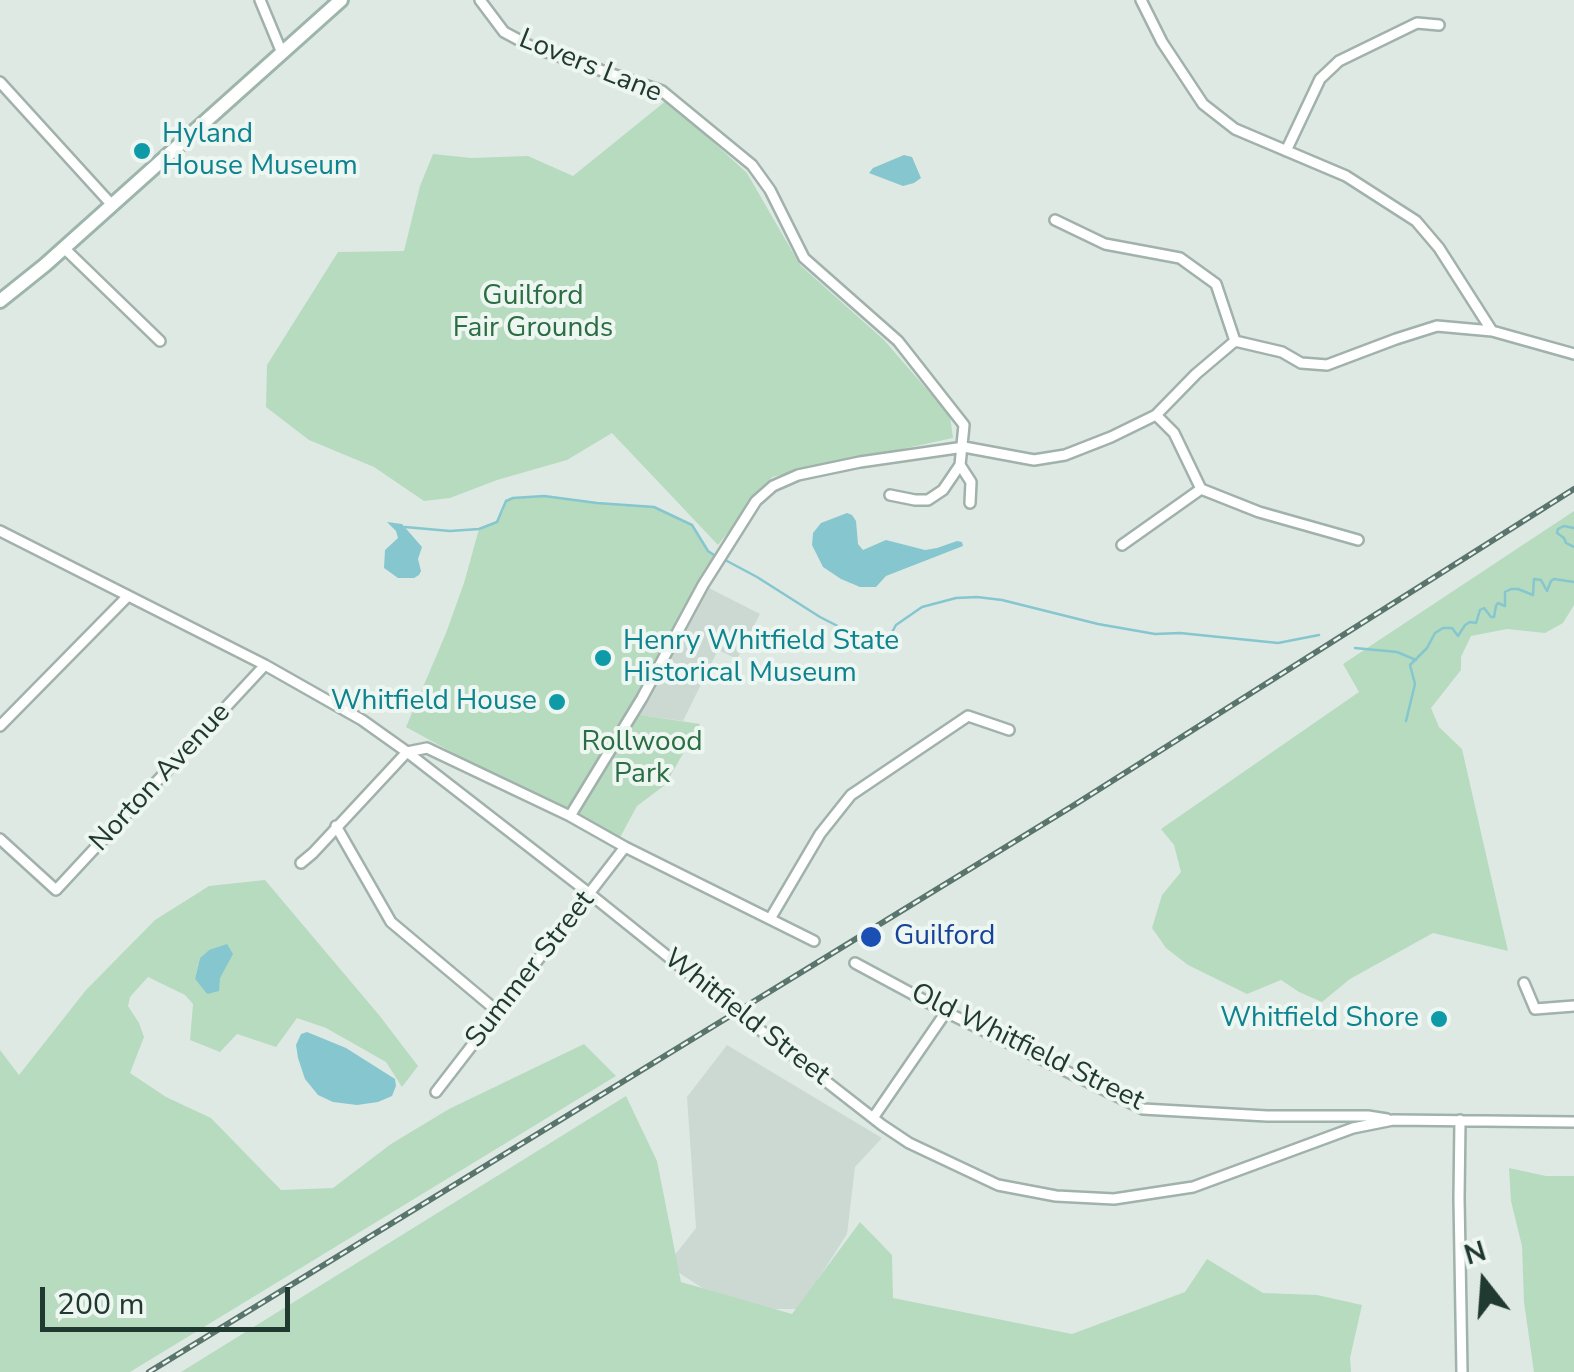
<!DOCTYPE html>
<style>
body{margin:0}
#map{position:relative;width:1574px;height:1372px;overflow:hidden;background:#dee9e4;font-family:"Nunito Sans",sans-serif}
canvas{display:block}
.north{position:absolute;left:1434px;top:1232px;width:100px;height:100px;-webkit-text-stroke:8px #eef6f2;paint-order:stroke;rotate:343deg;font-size:28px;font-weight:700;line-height:40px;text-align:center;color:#203931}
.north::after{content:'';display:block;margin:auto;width:35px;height:45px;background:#203931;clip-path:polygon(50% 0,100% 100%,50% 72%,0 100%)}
.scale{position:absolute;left:40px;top:1287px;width:250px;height:45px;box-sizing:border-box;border:5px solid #203931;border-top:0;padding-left:12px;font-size:30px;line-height:35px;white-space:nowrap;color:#203931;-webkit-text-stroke:8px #eef6f2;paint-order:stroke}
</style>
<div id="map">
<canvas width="1574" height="1372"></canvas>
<div class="north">N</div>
<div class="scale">200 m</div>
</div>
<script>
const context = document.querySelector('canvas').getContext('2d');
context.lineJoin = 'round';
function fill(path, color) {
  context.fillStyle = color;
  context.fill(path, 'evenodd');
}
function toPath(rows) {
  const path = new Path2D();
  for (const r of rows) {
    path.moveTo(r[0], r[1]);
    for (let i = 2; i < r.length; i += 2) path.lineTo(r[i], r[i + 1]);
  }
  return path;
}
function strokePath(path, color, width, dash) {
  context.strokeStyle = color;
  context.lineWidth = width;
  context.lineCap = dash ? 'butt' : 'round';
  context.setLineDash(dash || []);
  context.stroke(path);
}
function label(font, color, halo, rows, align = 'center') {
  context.font = font + ' "Nunito Sans",sans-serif';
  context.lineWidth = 8;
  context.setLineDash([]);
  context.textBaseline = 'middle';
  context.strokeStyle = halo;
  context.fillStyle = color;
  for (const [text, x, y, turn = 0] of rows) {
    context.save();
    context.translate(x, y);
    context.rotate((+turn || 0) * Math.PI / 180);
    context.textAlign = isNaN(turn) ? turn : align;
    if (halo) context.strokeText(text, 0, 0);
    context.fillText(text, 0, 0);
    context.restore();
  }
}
const built = toPath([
 [703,585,760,614,737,659,718,650,683,721,633,714],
 [727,1045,882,1138,855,1167,847,1234,799,1309,774,1309,724,1302,667,1265,696,1228,687,1097]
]);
const green = toPath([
 [667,100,747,173,800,265,884,340,950,416,953,438,772,477,718,545,612,433,567,460,497,480,450,498,424,501,374,467,309,440,266,407,267,365,338,252,404,251,420,186,433,154,471,158,528,156,573,176],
 [544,496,597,503,654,507,692,525,708,551,720,557,634,714,700,724,665,785,637,806,617,843,406,727,446,633,464,583,479,529,495,523,503,512,506,501,513,498],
 [1574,511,1574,605,1563,623,1545,633,1507,629,1471,636,1461,657,1461,670,1431,708,1439,727,1462,749,1508,951,1433,933,1350,979,1322,1002,1299,992,1281,980,1247,994,1188,965,1166,948,1152,928,1162,895,1181,872,1174,845,1161,829,1359,692,1343,664],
 [265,880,379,1015,418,1066,402,1087,386,1062,326,1028,297,1018,276,1047,237,1034,220,1052,190,1040,193,1004,185,995,148,977,130,997,128,1006,139,1023,144,1037,130,1073,166,1097,211,1118,281,1190,333,1188,391,1144,449,1109,584,1044,616,1076,130,1372,0,1372,0,1050,19,1075,86,990,155,920,209,886],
 [209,950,224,970,207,994,195,979,200,958],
 [626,1096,657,1161,681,1282,792,1314,860,1222,892,1255,893,1298,1072,1334,1185,1292,1207,1259,1263,1293,1317,1295,1362,1305,1350,1358,1351,1372,181,1372],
 [1509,1168,1546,1176,1574,1176,1574,1372,1534,1372,1524,1302,1522,1246,1511,1201]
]);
const water = toPath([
 [904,155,912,157,921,178,914,183,903,186,869,173,873,168],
 [847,513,852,515,856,521,858,544,863,550,886,540,925,550,937,548,957,541,962,542,963,546,886,576,876,587,860,587,841,579,823,567,812,545,813,533,821,523],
 [387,522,402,524,422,547,418,559,421,571,419,575,414,578,398,578,384,568,385,550,398,538,396,531],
 [227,944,233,954,220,978,219,991,207,994,195,979,200,958,209,950],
 [307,1032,346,1048,395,1079,396,1086,392,1096,378,1102,357,1105,333,1102,318,1095,305,1079,298,1058,296,1045,301,1034]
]);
const stream = toPath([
 [405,527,450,531,479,529,497,522,506,501,513,498,544,496,597,503,654,507,692,525,708,551,714,555],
 [1574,528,1564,526,1558,529,1557,533,1564,538,1566,543,1574,547],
 [727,561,757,577,820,617,863,639,883,639,891,634,896,625,922,607,956,598,977,597,1002,600,1098,624,1155,634,1180,633,1278,643,1319,635],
 [1355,648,1397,652,1416,660],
 [1406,721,1415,684,1410,665,1427,648,1435,633,1443,628,1452,628,1458,636,1465,625,1470,622,1476,623,1480,610,1484,608,1491,617,1494,617,1496,606,1498,603,1505,606,1505,592,1511,589,1518,589,1533,595,1534,579,1541,580,1547,591,1551,581,1554,579,1574,582]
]);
const minor = toPath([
 [260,0,282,53],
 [480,0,504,32,532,47,662,91,752,165,770,190,804,258,898,341,964,425,960,465,971,482,970,503],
 [1141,0,1162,42,1203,104,1235,129,1346,176,1416,221,1439,248,1492,331],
 [0,82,112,205],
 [1286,151,1320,79,1339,61,1417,23,1439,25],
 [1055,220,1105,244,1180,258,1216,284,1235,341],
 [64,248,160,341],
 [1156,415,1174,433,1201,489,1259,512,1358,540],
 [890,495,915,500,928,500,943,490,960,465],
 [0,531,265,665,362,720,407,752,590,894,727,1004],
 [1122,545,1201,489],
 [0,726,127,597],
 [570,816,642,698,703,585,756,501,773,486,798,475,860,462,964,447,1034,460,1065,455,1111,437,1156,415,1196,374,1235,341,1282,352,1301,363,1327,365,1396,339,1437,326,1492,331,1574,354],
 [336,826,391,922,497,1011],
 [0,839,56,890,265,665],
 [301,863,313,853,407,752,427,748,570,816,625,847,814,941],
 [770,919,820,834,851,795,968,716,1009,730],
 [855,963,946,1012,1143,1109,1267,1116,1368,1116,1387,1119],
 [1524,983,1535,1009,1574,1006],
 [750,1022,882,1125,909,1143,998,1185,1056,1196,1114,1199,1193,1187,1353,1128,1393,1120,1574,1122],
 [436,1092,625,847],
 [873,1118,946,1012],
 [1460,1120,1459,1198,1462,1372]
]);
const secondary = toPath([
 [0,301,45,265,341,0]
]);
const rail = toPath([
 [149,1372,1071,807,1574,489]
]);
const minorBridge = toPath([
 [727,1004,750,1022]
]);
const markers = [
 [142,151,10,"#0f9aa8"],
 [603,658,10,"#0f9aa8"],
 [557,702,10,"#0f9aa8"],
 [871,937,12,"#1a4fb4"],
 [1439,1019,10,"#0f9aa8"]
];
const streetNames = [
 ["Lovers Lane",590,67,22],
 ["Norton Avenue",161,778,-47],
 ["Summer Street",531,970,-52],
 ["Whitfield Street",746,1018,38],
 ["Old Whitfield Street",1027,1048,26]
];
const cultureNames = [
 ["Hyland",162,135],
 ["House Museum",162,167],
 ["Henry Whitfield State",623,642],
 ["Historical Museum",623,674],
 ["Whitfield House",537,702,"right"],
 ["Whitfield Shore",1419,1019,"right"]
];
const parkNames = [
 ["Guilford",533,297],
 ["Fair Grounds",533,329],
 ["Rollwood",642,743],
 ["Park",642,775]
];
const transitNames = [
 ["Guilford",894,937]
];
fill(built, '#ccd9d3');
fill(green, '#b7dbbf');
fill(water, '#86c6ce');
strokePath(stream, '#86c6ce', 2.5);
strokePath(minor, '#a1b1ab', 14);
strokePath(secondary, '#9eb5ac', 18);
strokePath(minor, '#fff', 9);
strokePath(secondary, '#fff', 12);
strokePath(rail, '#5a756d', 6);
strokePath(rail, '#eef6f2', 2.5, [8]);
strokePath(minorBridge, '#a1b1ab', 14, []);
strokePath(minorBridge, '#fff', 9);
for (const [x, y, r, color] of markers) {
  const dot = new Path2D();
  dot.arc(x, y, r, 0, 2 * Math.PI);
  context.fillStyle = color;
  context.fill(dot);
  strokePath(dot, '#eef6f2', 4);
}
label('28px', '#203931', '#eef6f2', streetNames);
label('28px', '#0d838f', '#eef6f2', cultureNames, 'left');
label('28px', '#2b6e43', '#eef6f2', parkNames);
label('28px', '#164399', '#eef6f2', transitNames, 'left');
</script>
